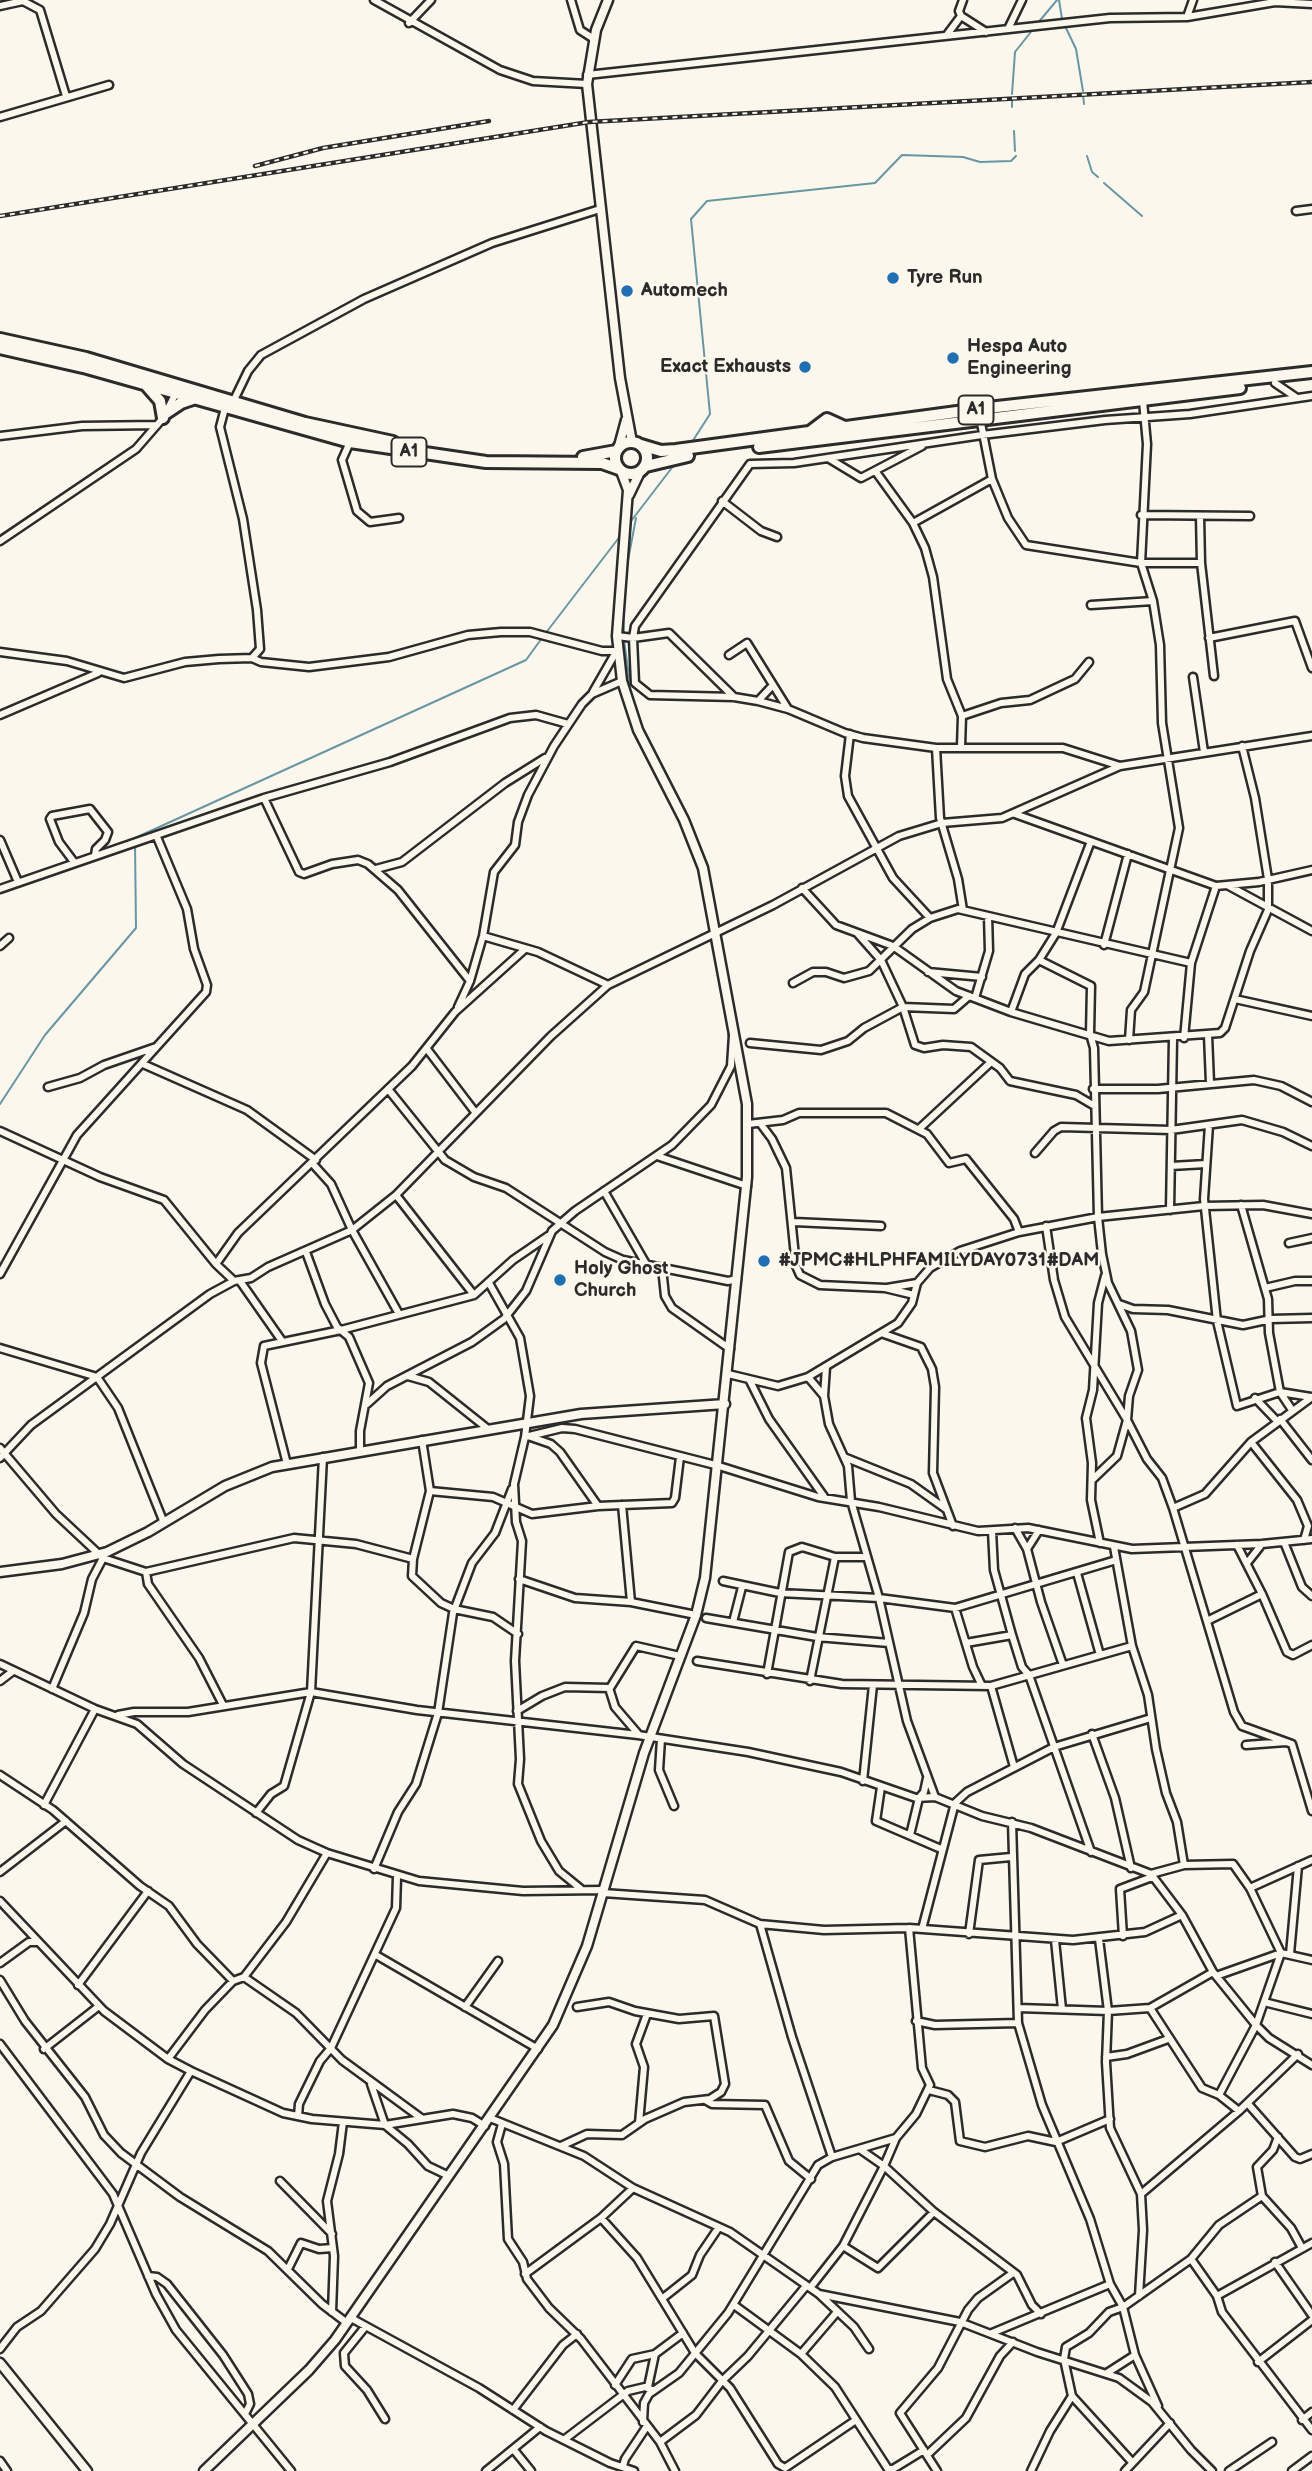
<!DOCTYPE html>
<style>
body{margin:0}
canvas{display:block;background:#fbf7ec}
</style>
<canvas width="1312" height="2471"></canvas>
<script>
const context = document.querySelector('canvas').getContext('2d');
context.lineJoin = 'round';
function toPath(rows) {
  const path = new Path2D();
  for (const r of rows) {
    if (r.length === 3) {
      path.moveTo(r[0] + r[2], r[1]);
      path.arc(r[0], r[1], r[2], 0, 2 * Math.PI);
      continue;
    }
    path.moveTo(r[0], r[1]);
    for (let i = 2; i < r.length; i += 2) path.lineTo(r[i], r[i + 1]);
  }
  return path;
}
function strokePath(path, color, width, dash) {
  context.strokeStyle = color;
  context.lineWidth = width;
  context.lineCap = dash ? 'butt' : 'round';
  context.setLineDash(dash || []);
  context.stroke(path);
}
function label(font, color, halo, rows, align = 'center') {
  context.font = font + ' "Balsamiq Sans",sans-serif';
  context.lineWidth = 5;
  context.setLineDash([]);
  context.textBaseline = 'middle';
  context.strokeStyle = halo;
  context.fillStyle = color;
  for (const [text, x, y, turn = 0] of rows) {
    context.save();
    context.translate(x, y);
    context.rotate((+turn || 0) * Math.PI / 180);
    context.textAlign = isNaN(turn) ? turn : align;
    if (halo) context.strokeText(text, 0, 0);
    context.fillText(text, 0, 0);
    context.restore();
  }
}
const stream = toPath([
 [1059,0,1062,19],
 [1037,24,1057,0],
 [1066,28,1076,49,1083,91],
 [1012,94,1015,52,1034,28],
 [1083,94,1084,104],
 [1012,99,1012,107],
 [1014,131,1015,151],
 [1087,156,1092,172,1098,177],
 [1104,183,1142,216],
 [692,442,710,414,691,219,707,201,875,183,902,155,963,157,980,162,1011,161,1016,156],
 [628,525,674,465],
 [626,571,636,518],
 [623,605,624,634],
 [545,634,621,535],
 [624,640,630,684],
 [135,838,526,660,542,638],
 [0,1104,45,1035,136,928,135,844]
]);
const street = toPath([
 [374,0,500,70,533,81,587,84],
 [571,0,580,30,594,39],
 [0,6,23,1,40,10,66,96],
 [961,16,986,32],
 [1187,17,1193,0],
 [409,23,431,0],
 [1008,29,1022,0],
 [946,36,961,16,959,11,963,0],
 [587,75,1110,18,1187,17,1275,2,1312,4],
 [0,117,109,85],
 [1296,211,1312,209],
 [1275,383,1297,398],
 [234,400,248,371,261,355,364,299,492,243,600,209],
 [225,408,220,427,243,519,257,610,260,649,252,658],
 [980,418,992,479,1008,518,1026,545,1141,563,1201,563,1214,676],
 [0,436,82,426,157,425],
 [350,442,342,460,357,511,370,522,399,518],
 [828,458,861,478,922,446],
 [876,472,913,523,925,548,933,577,947,679,962,716,961,747],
 [722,501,761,531,777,537],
 [1141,515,1250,516],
 [1200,516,1201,563],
 [913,523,992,479],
 [0,541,136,449,163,418,177,391],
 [1091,605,1153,601],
 [617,636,633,638,635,683,650,695,734,697,758,701,788,709,845,733,863,738,936,748,1063,748,1120,766],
 [1209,638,1295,621,1312,668],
 [0,652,67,661,124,678,185,662,219,659,252,658,261,662,309,667,389,657,468,635,501,632,530,632,602,651,618,651],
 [729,655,747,643,788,709],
 [1193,677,1204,752],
 [593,692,616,652],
 [734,697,669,633,633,638,635,626,750,464,794,463,982,435,1105,420,1190,414,1312,396],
 [758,701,773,685],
 [0,715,98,673],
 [962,716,1001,703,1030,700,1075,679,1089,662],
 [850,734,845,776,848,796,893,878,930,918],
 [936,748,940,818,958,879,963,910],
 [264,798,299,872,304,874,332,864,358,860,368,864,398,890,470,981],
 [1015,814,1216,886,1259,882,1312,870],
 [0,840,18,882],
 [74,862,59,842,50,819,52,816,90,809,108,832,105,840,96,849,95,855],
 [376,869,402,862,505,783,545,758],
 [1229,886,1312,931],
 [802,888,836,925,893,946,956,991,1011,1012,1109,1041,1220,1033,1225,1028,1250,951,1268,910,1268,879,1255,798,1242,746],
 [0,889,264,798,390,762,510,718,536,715,568,724],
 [858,934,881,960,903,1007,915,1045,924,1048,943,1045,971,1047,1000,1068,1010,1081,1076,1095,1093,1105],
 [483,936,538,952,608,985],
 [1104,945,1128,854],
 [0,946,9,938],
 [1039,960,1091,986,1090,1034,1094,1048,1098,1217,1102,1254,1108,1283,1131,1331,1138,1370,1129,1396,1127,1420,1147,1459,1162,1478,1173,1508,1234,1712,1242,1726,1292,1744,1312,1811],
 [928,972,982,977],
 [793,983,813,972,826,972,844,978,869,971,912,929,930,918,958,909,1191,963],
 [975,998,989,951,988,916],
 [1235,999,1312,1016],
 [458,1007,470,981,483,936,494,872,515,845,518,822,528,795,554,746,582,704,592,694,622,681],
 [1011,1012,1025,974,1039,960,1056,933,1091,841],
 [1208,1035,1210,1083],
 [1184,1038,1191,963,1216,886],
 [1129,1040,1131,1010,1144,992,1179,828,1162,723,1160,645,1153,601,1141,563,1147,444,1143,401],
 [750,1043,821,1050,848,1041,864,1028,903,1007,954,1009,969,996],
 [427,1049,475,1112],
 [143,1064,247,1110,316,1160],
 [48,1087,80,1078,104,1065,156,1047],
 [388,1089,445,1160,474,1177,506,1188,605,1252,623,1260,728,1281,737,1279],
 [1093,1089,1158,1089,1254,1080,1281,1086,1312,1102],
 [760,1123,772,1139,786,1168,796,1266,800,1275,820,1285,885,1288,914,1295],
 [748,1124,783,1120,799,1113,886,1113,927,1134,949,1163,966,1159,1014,1219,1019,1232],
 [1209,1125,1204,1199,1217,1321,1237,1406,1280,1392,1311,1397],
 [919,1129,990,1063],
 [0,1131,100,1177,164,1200,216,1264],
 [1035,1153,1054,1131,1061,1127,1171,1130,1242,1120,1283,1132,1312,1146],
 [657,1156,747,1186],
 [312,1163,331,1184,352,1230,399,1314],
 [1171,1166,1206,1164],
 [604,1191,646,1264],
 [396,1195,474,1295],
 [1241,1205,1268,1299,1269,1333,1280,1392,1292,1410],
 [1170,1210,1173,1039],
 [794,1222,881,1226],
 [1046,1226,1054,1280,1065,1317,1127,1420,1117,1456,1092,1480],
 [1289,1243,1312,1238],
 [306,1252,325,1304,337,1327,349,1337,369,1383,360,1431,360,1450],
 [662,1268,665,1296,672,1308,730,1349],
 [0,1274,77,1135,206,992,207,985,194,949,187,909,157,837],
 [234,1281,216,1264,238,1233,412,1066,455,1012,525,949],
 [240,1281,282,1341],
 [489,1283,520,1338,530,1396,525,1437,514,1484,516,1522,522,1541,515,1661,520,1759,518,1784,541,1841,559,1871,581,1889],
 [887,1288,917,1283],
 [1265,1288,1295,1281,1312,1281],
 [1119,1304,1133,1309,1168,1310,1243,1325,1271,1319,1312,1318],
 [884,1334,921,1347,932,1369,935,1387,933,1473,953,1526],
 [0,1348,97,1377,118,1408,164,1523],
 [728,1374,778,1386,808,1377,898,1323,912,1303,917,1283,930,1268,960,1251,1019,1232,1098,1217,1204,1206,1263,1205,1312,1214],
 [408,1376,429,1382,488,1429],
 [808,1377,824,1396],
 [750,1381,769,1419,825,1498],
 [1255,1398,1277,1421],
 [367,1404,387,1386,472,1342,504,1319,526,1291,552,1231,575,1211,672,1145,711,1105,731,1066,733,1035],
 [1280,1419,1312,1460],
 [528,1436,551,1444,560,1452,598,1506],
 [525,1437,562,1428,575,1429,719,1466,818,1497,879,1507,978,1531,1028,1528,1132,1549,1262,1544,1312,1539],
 [1251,1442,1297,1500,1308,1526,1304,1540],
 [0,1448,56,1514,103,1558,146,1572,294,1538,356,1544,413,1559,430,1491,422,1440],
 [844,1457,911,1484,946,1509],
 [0,1458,31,1425,210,1294,234,1281,251,1278,268,1267,352,1230,396,1195,551,1036,608,985,773,905,899,836,942,823,1002,818,1120,766,1312,736],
 [287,1464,261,1363,264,1346,341,1330,474,1295,513,1260,548,1236],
 [430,1491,493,1497,532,1514,598,1506,672,1503,675,1498,680,1457],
 [622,1505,631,1602],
 [1173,1508,1205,1494,1251,1442,1312,1397],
 [1015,1528,1027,1549,1041,1602,1063,1665],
 [992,1531,994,1570,1012,1635,1022,1667,1029,1675,1091,1852],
 [1284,1542,1302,1587,1312,1596],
 [1100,1543,1091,1500,1092,1463,1086,1418,1093,1390,1098,1303,1105,1276],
 [1237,1545,1262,1594,1287,1652,1293,1655,1312,1645],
 [1114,1547,1132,1646,1148,1695,1156,1749,1166,1793,1177,1822,1184,1865],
 [1027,1549,1039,1530],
 [413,1559,412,1576,441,1603,454,1609,493,1617,518,1634],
 [1247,1563,1262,1544],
 [146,1572,148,1584,199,1658,223,1705],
 [1077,1573,1100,1655],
 [519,1579,575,1598,631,1602,696,1615],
 [723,1581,780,1593,879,1598,955,1608,1116,1560],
 [955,1608,973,1667,982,1686],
 [706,1618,817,1637,889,1643],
 [1207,1621,1262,1594],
 [733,1622,742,1587],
 [966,1643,1012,1635],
 [697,1661,842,1684,991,1686,1132,1646],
 [0,1664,95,1709,137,1724,183,1764,298,1840,327,1853,419,1881,523,1891,603,1890],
 [767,1674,789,1552,802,1547,835,1557,865,1557],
 [0,1681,13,1671],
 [810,1681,835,1557],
 [991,1686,1014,1767],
 [609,1688,615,1707,639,1735],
 [52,1689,84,1613,92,1579,103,1558],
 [517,1711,542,1696,565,1687,610,1688,636,1646,680,1656],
 [118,1715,134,1712,188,1712,311,1692,417,1710,638,1735,748,1752,841,1772,916,1798,935,1797,907,1721,879,1598,851,1501,848,1466,829,1424,824,1396,826,1367],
 [1092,1734,1115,1798,1131,1868],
 [661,1739,659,1770,674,1806],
 [1246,1745,1286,1742],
 [0,1775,53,1810,140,1886,169,1906,197,1944,233,1981,244,1977,286,1922,327,1853],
 [863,1781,873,1685],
 [881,1787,876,1821,941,1849],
 [935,1797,982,1816,1031,1828,1151,1874,1184,1865,1233,1864,1250,1888,1281,1953],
 [44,1805,95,1709],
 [256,1813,271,1794,284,1786,311,1692,323,1457],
 [1012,1822,1018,2023,1042,2105,1090,2219,1110,2284,1123,2307,1135,2355,1158,2406],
 [910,1835,919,1798,924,1792,927,1778],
 [374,1869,398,1812,416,1784,438,1713,453,1613,472,1563,495,1533,512,1489],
 [0,1872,66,1821],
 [1151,1874,1182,1915,1213,1972,1256,2025,1269,2038,1312,2065],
 [1250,1888,1312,1860],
 [603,1893,705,1900,760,1924,792,2037,832,2157,818,2165,728,2313,679,2373,649,2394,644,2403,643,2422],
 [0,1901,104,2011,168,2059,191,2071],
 [760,1924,824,1930,909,1928,1073,1940,1145,1932,1182,1915],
 [909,1928,922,2068,930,2085,916,2114,896,2138,884,2166,934,2212,1017,2275,1032,2305,1041,2314],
 [922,1929,955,1803,967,1792,1054,1747,1151,1718],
 [969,1934,979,1860,1011,1857],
 [1123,1936,1120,1889,1152,1877],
 [1099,1939,1108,2011,1106,2062,1110,2128,1141,2194,1143,2230,1139,2296],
 [1055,1940,1062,2009],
 [1290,1954,1298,1866],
 [376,1955,538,2049],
 [0,1963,29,1942,37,1942],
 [1216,1976,1281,1953,1312,1960],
 [244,1977,296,2013,342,2060,421,2118],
 [0,1980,25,2021,85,2097,104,2135,121,2153,180,2197,268,2251,322,2304,347,2323],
 [78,1985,148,1891],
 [1264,2002,1312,2014],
 [465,2007,498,1961],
 [1019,2008,1108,2011,1150,2008,1202,2088,1219,2095],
 [1150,2008,1213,1972],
 [916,2021,935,2025,1018,2023],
 [0,2044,113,2194,156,2294,176,2330,291,2471],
 [44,2049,99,2006],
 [1106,2057,1127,2054,1168,2039],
 [168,2059,205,2010,233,1981],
 [371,2084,385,2125,408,2144,428,2166,449,2176],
 [929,2090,948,2095,955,2102,960,2141,985,2147,1028,2136,1056,2142,1110,2119],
 [705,2100,712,2104,765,2105,789,2161,811,2179],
 [1249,2105,1295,2157,1300,2159,1312,2154],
 [1239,2111,1298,2054],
 [298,2116,299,2104,320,2061,331,2048,396,1908,397,1877],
 [490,2118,584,2156,633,2188,730,2232,819,2294,960,2322,1037,2352,1119,2378,1152,2402,1191,2450,1212,2471],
 [639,2123,644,2067,636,2044,647,2014],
 [502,2124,497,2142,504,2164,508,2239,523,2262,527,2279,549,2308,581,2339,660,2442,675,2471],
 [561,2146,587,2134,622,2135,645,2119,684,2102,710,2099,721,2092,725,2084,714,2016,679,2019,635,2011,609,2002,577,2007],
 [832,2157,896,2138],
 [280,2181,332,2234],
 [1141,2194,1239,2111,1219,2095,1256,2025,1281,1953],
 [1262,2196,1291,2228,1302,2248],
 [601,2218,637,2258,695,2353,730,2388,778,2464,785,2468,856,2420],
 [843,2246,878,2268,934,2212],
 [1191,2259,1219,2225,1262,2196,1257,2167,1273,2150,1278,2137],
 [1275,2262,1312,2315],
 [288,2269,301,2243,319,2249,333,2248],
 [525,2274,601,2218,633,2188],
 [148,2276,157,2277,167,2284,223,2355,248,2394,250,2404,245,2414],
 [810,2288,843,2246,884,2166,861,2150],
 [819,2294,854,2327,869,2349],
 [1217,2296,1312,2243],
 [663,2298,692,2275,700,2255,719,2227],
 [734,2305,801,2354,835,2387,888,2469,893,2469,924,2450],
 [332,2312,334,2256,327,2201,339,2154,343,2122],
 [351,2318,479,2388,546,2431,610,2463,634,2471],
 [365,2327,344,2353,345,2366,367,2390,385,2419],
 [992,2333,1110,2284],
 [0,2349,17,2327,41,2311,95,2249,110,2224,141,2153,191,2071,283,2113,312,2119,385,2125,453,2114,472,2118,485,2126],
 [801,2354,837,2312],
 [1258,2362,1312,2320],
 [1107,2373,1135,2355],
 [615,2385,632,2359,655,2354],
 [648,2387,655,2354,683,2333],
 [1072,2396,1132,2462],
 [513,2410,563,2345,577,2334],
 [1302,2420,1312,2412],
 [565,2439,628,2391,645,2387,652,2390],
 [660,2442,696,2415,722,2381,748,2356,806,2286],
 [514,2450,531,2471],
 [927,2455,966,2418,1000,2356,1013,2342],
 [0,2461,7,2471],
 [623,2466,625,2459,647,2426],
 [486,2471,540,2427],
 [937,2471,900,2413,938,2368,968,2310,978,2298,1013,2273],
 [1031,2471,1050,2431,1072,2396,1064,2359,1066,2347,1089,2333,1109,2312,1123,2307,1191,2259,1217,2296,1222,2312,1312,2430],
 [1125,2471,1170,2423],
 [1229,2471,1272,2442],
 [1292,2471,1312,2456]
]);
const secondary = toPath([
 [608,0,596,30,587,84,620,378,632,442],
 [619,446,626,420],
 [629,495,640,472],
 [0,1572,62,1564,107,1552,148,1532,225,1486,272,1467,581,1414,725,1404],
 [0,2363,87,2471],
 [204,2471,309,2370,335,2340,553,2025,587,1946,644,1753,696,1615,705,1578,747,1177,747,1104,703,868,684,820,638,730,622,681,617,636,628,490,621,471]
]);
const highway = toPath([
 [0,339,86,358,305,423,393,442],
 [0,348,87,368,350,442,486,462,602,463,619,469],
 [146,385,160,401,163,418],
 [166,413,181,403,193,399],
 [807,434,827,419,849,429],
 [631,458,16],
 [641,445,661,451,676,450,979,409,1312,372],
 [759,447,1240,388],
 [583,457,616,451],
 [646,466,688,456]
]);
const rail = toPath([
 [255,166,323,148,489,121],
 [0,216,589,122,1312,82]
]);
const markers = [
 [893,278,7,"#1f6fb2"],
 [627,291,7,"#1f6fb2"],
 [953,358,7,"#1f6fb2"],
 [805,367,7,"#1f6fb2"],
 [764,1261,7,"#1f6fb2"],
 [560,1280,7,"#1f6fb2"]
];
const shields = [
 [976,410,35],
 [409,452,35]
];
const shieldNames = [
 ["A1",976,410],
 ["A1",409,452]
];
const poiNames = [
 ["Tyre Run",907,278],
 ["Automech",641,291],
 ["Hespa Auto",967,347],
 ["Engineering",967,369],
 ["Exact Exhausts",791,367,"right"],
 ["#JPMC#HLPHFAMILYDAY0731#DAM",778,1261],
 ["Holy Ghost",574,1269],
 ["Church",574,1291]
];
strokePath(stream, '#6996a4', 2);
strokePath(street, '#2b2b2b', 11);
strokePath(secondary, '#2b2b2b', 13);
strokePath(highway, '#2b2b2b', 16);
strokePath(street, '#fbf7ec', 6);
strokePath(secondary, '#fbf7ec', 8);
strokePath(highway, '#fbf7ec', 10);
strokePath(rail, '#2b2b2b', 4.5);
strokePath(rail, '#fbf7ec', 2, [5]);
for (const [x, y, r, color] of markers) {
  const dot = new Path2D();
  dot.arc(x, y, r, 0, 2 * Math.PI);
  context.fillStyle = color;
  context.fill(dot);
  strokePath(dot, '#fbf7ec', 2.5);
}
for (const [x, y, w] of shields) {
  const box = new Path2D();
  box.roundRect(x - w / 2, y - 14.5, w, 29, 5);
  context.fillStyle = '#fbf7ec';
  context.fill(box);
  strokePath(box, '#2b2b2b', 2);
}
label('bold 18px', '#2b2b2b', null, shieldNames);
label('bold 19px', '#2b2b2b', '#fbf7ec', poiNames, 'left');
</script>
